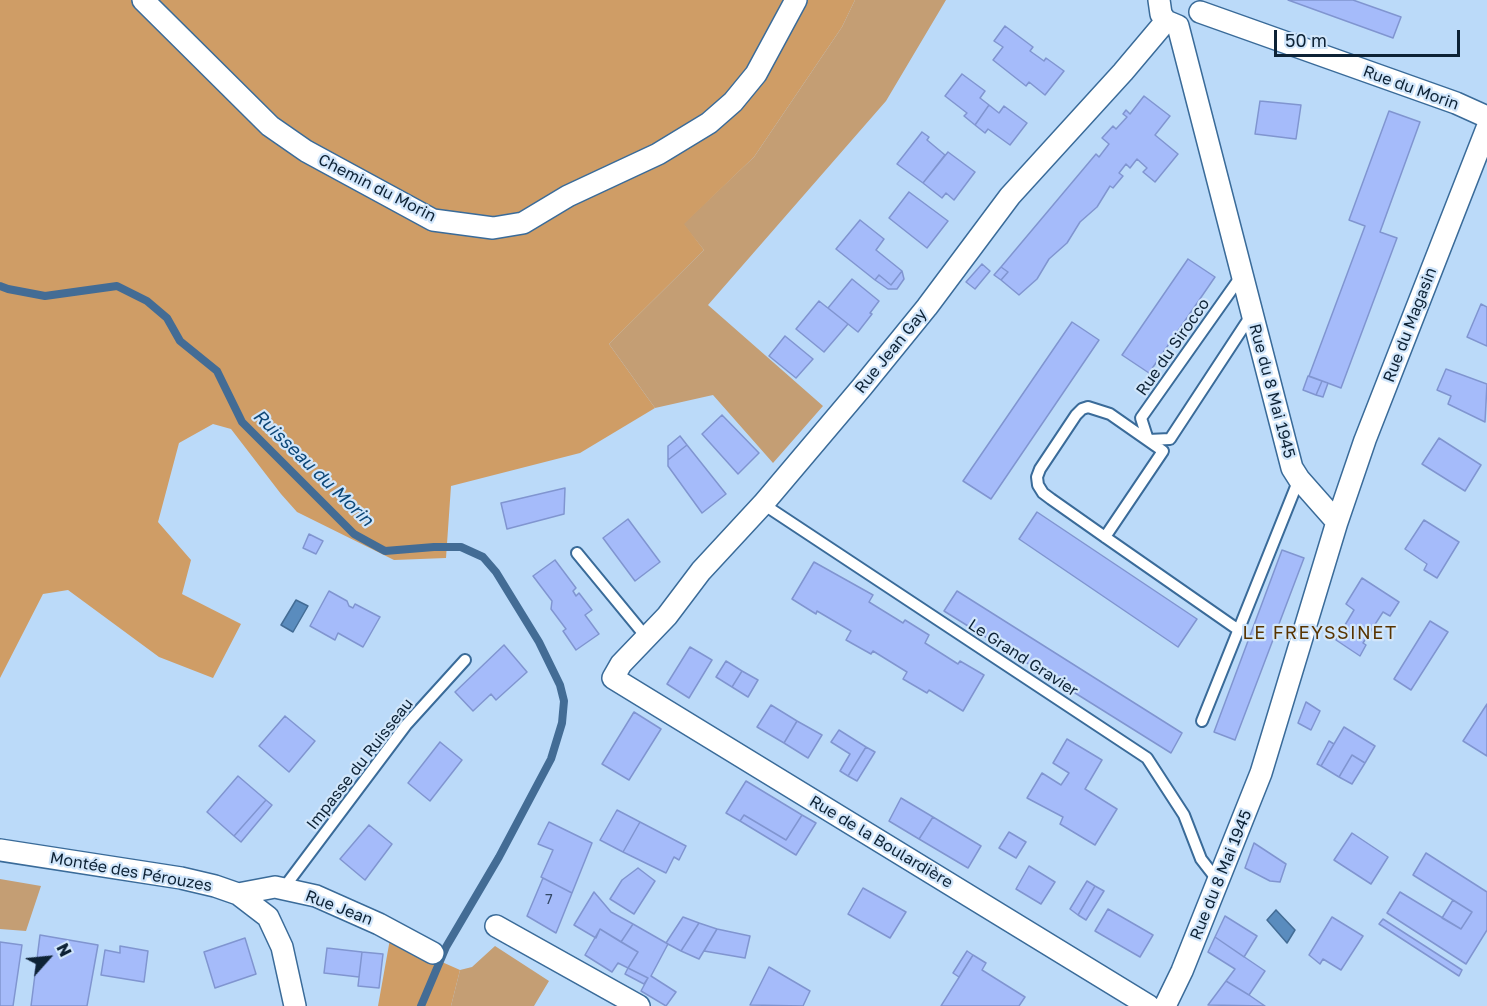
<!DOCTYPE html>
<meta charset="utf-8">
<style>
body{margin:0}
#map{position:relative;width:1487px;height:1006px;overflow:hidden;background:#bbdaf9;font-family:"Golos Text",sans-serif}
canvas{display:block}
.north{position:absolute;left:18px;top:928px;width:60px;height:60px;-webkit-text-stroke:4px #d1e6fb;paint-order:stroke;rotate:63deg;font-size:16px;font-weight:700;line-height:24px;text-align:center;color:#0d2235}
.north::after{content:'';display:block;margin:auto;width:21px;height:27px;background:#0d2235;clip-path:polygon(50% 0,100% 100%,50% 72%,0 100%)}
.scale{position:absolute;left:1274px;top:30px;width:186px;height:27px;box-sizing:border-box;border:3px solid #0d2235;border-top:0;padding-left:8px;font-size:18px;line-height:21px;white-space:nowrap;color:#0d2235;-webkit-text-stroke:4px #d1e6fb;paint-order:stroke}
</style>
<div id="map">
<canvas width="1487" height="1006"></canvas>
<div class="north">N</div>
<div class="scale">50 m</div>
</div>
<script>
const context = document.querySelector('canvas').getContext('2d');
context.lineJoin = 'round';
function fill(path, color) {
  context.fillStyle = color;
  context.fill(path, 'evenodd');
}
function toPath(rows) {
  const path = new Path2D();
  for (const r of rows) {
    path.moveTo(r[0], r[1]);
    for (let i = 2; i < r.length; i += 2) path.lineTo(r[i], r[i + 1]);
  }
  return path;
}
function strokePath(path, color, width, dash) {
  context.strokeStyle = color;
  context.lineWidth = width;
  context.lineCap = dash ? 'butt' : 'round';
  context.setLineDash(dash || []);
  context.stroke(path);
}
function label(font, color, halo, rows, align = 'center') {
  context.font = font + ' "Golos Text",sans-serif';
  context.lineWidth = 4.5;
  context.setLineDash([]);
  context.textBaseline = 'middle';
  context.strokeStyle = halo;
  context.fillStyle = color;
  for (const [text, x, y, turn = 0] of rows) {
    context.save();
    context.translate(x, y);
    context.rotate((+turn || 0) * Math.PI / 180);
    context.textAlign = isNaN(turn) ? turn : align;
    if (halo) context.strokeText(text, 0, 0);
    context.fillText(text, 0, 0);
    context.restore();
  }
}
const green = toPath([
 [855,0,946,0,886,101,708,305,823,406,773,463,713,395,655,408,609,344,704,250,683,224,754,157,842,27],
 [0,879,41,886,26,931,0,929],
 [495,946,549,981,534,1006,451,1006,460,970,472,967]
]);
const forest = toPath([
 [0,0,855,0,842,27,754,157,684,224,704,250,609,344,655,408,580,453,451,486,446,558,394,560,297,512,281,494,231,429,213,424,179,443,158,522,191,560,182,594,241,624,213,678,159,657,68,590,43,594,0,678],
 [390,939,460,970,451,1006,378,1006]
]);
const water = toPath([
 [296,600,308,606,293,632,281,625,296,600],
 [1276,910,1295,930,1287,943,1267,920,1276,910]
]);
const stream = toPath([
 [0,286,8,289,45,296,117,286,147,301,167,318,180,341,217,371,242,422,354,534,385,551,434,547,461,547,483,557,496,572,539,642,560,685,564,701,562,723,551,759,499,857,446,947,421,1006]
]);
const building = toPath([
 [1288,0,1353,0,1401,17,1393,38,1288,0],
 [1005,26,1033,47,1030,51,1044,61,1046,58,1064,71,1045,95,1029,82,1026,86,993,60,1003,47,994,41,1005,26],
 [962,74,985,91,980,98,989,105,975,125,964,116,967,113,945,96,962,74],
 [1144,96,1170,116,1155,135,1178,154,1155,182,1143,172,1147,168,1137,159,1130,168,1126,164,1119,173,1123,176,1113,188,1110,186,1097,207,1080,222,1067,243,1049,259,1037,279,1019,295,1001,280,1008,272,1001,267,1096,154,1099,157,1109,144,1102,138,1113,126,1116,129,1127,117,1123,114,1126,110,1130,114,1144,96],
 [1260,101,1301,105,1296,139,1255,134,1260,101],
 [989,105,999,113,1004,106,1027,123,1010,145,988,129,985,133,975,125,989,105],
 [1389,111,1420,122,1380,232,1397,238,1341,388,1309,376,1365,226,1349,220,1389,111],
 [922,132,929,137,927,140,945,155,923,183,897,164,922,132],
 [948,152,975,172,954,200,946,193,942,198,923,183,948,152],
 [909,192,948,221,927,248,889,218,909,192],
 [860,220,884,239,876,250,902,271,891,285,879,275,875,280,836,249,860,220],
 [1188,259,1215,277,1149,373,1122,355,1188,259],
 [982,264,990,271,975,289,966,282,982,264],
 [1001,267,1008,272,1001,280,994,275,1001,267],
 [902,271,904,279,897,289,888,289,875,280,879,275,891,285,902,271],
 [852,279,879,301,870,313,872,314,858,332,828,308,852,279],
 [819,301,848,324,824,352,796,329,819,301],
 [1481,304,1487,307,1487,346,1467,337,1481,304],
 [1072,322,1099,340,991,499,963,481,1072,322],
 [785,336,813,359,796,378,769,356,785,336],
 [1446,369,1487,384,1485,422,1448,404,1451,396,1437,390,1446,369],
 [1308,376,1322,381,1316,395,1303,390,1308,376],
 [1322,381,1328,383,1323,397,1316,395,1322,381],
 [722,415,759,453,738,474,702,434,722,415],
 [680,436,687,445,668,460,668,446,680,436],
 [1439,438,1481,465,1465,491,1422,464,1439,438],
 [687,445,726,494,702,513,668,466,668,460,687,445],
 [565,488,564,514,507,529,501,503,565,488],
 [1037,512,1197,619,1178,647,1019,539,1037,512],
 [628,519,660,562,635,581,603,538,628,519],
 [1424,520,1459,542,1437,578,1424,570,1427,564,1405,549,1424,520],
 [309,534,323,541,316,554,303,548,309,534],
 [1282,550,1304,558,1235,740,1214,732,1282,550],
 [555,560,576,588,573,591,576,596,579,593,592,610,585,615,599,634,576,650,563,631,566,629,551,609,552,601,533,576,555,560],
 [814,562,873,595,869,602,903,623,905,620,929,635,925,643,958,664,960,661,984,675,963,711,929,690,927,693,903,679,907,672,873,651,871,654,846,640,851,631,817,611,816,614,792,599,814,562],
 [1362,578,1399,602,1390,616,1383,612,1363,643,1366,645,1360,656,1336,640,1354,610,1346,604,1362,578],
 [329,591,347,601,349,606,353,608,355,604,380,617,363,647,338,633,335,640,310,626,329,591],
 [957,591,1182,733,1171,753,944,611,957,591],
 [1430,621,1448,632,1411,690,1394,679,1430,621],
 [504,645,527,672,496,700,491,694,473,711,455,692,504,645],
 [690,647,712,660,689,698,667,684,690,647],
 [726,661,742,671,732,687,716,677,726,661],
 [742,671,758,680,748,697,732,687,742,671],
 [1306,702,1320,711,1311,730,1298,723,1306,702],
 [1487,704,1487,756,1463,741,1487,704],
 [771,705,797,721,784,743,757,727,771,705],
 [634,712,661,729,629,780,602,764,634,712],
 [285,716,315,741,289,772,259,746,285,716],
 [797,721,822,735,808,758,784,743,797,721],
 [1344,727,1375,746,1365,763,1352,755,1339,777,1321,766,1344,727],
 [839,730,866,747,848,776,840,771,850,754,831,742,839,730],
 [1067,739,1102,760,1085,789,1117,809,1095,845,1060,824,1063,817,1027,798,1042,773,1061,785,1069,773,1053,763,1067,739],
 [1329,741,1334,744,1321,766,1317,764,1329,741],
 [440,742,462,760,430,801,408,783,440,742],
 [866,747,875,752,857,781,848,776,866,747],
 [1352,755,1365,763,1352,784,1339,777,1352,755],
 [238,776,266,800,234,836,207,812,238,776],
 [746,781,802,815,786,840,744,815,740,821,726,813,746,781],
 [901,798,933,817,919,839,889,821,901,798],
 [266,800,272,805,241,842,234,836,266,800],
 [617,810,640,822,623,852,600,840,617,810],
 [744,815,786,840,802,815,816,823,796,855,740,821,744,815],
 [933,817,981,846,968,868,919,839,933,817],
 [549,822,592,843,572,893,541,877,553,850,538,844,549,822],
 [640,822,686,846,679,860,674,857,666,873,623,852,640,822],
 [369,825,392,844,365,880,340,859,369,825],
 [1009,832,1026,842,1016,858,999,848,1009,832],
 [1352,833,1388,857,1371,884,1334,860,1352,833],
 [1254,843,1286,864,1280,882,1270,881,1245,868,1254,843],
 [1426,853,1487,892,1487,930,1466,964,1387,913,1400,892,1461,929,1472,912,1413,875,1426,853],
 [1029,866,1055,882,1041,904,1016,889,1029,866],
 [638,868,655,881,634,914,610,899,622,880,638,868],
 [543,878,572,893,556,933,527,916,543,878],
 [1087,881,1095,886,1078,915,1070,909,1087,881],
 [1095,886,1104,891,1086,920,1078,915,1095,886],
 [863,888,906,912,890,938,848,914,863,888],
 [594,892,611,912,633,924,621,942,600,929,596,938,574,925,594,892],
 [1453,900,1472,912,1461,929,1442,918,1453,900],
 [1108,909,1153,935,1140,957,1095,931,1108,909],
 [1225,916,1257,936,1244,957,1215,937,1225,916],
 [683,917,699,923,681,951,666,943,683,917],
 [1332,917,1363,936,1341,970,1323,959,1320,964,1309,955,1332,917],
 [1383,919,1462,970,1459,976,1379,924,1383,919],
 [699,923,717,929,699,959,681,951,699,923],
 [633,924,668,944,651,976,676,992,666,1006,641,991,648,978,628,968,638,952,621,942,633,924],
 [600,929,638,952,628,968,618,963,612,972,585,955,600,929],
 [717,929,750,936,745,958,704,951,717,929],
 [40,935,98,945,87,1006,31,1006,40,935],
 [1215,937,1265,971,1249,995,1226,981,1235,969,1208,952,1215,937],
 [245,938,256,974,215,988,204,952,245,938],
 [0,942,22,945,13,1006,0,1006,0,942],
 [120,946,148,951,144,982,101,975,105,950,120,953,120,946],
 [327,948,362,952,359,977,324,973,327,948],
 [967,951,973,955,959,977,953,973,967,951],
 [362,952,383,954,379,988,358,986,362,952],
 [973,955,986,963,982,970,1025,997,1019,1006,941,1006,973,955],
 [769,967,810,991,803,1006,750,1005,769,967],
 [628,968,648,978,644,984,625,974,628,968],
 [1226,981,1249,995,1265,1006,1208,1005,1226,981]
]);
const service = toPath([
 [1148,440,1141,418,1242,275],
 [1148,440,1170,439,1252,314],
 [763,504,1147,758,1184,815,1201,859,1218,881],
 [1105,537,1163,451,1110,414,1088,407,1082,409,1076,415,1040,469,1037,477,1038,485,1043,493,1051,499,1105,537,1240,631],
 [577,553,647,638],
 [1202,721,1299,479],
 [283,889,406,725,465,660]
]);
const minor = toPath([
 [143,0,270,126,306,151,433,220,493,228,523,223,568,196,658,154,709,123,733,102,756,74,796,0],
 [1159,0,1161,14,1166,21,1178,26],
 [1200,12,1456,103,1487,117],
 [1178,26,1292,468,1299,479,1337,522],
 [0,850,181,878,215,886,238,894,268,917,282,947,295,1006],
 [238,894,275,887,316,896,379,924,433,953],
 [496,926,639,1006],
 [1149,1006,613,678,621,664,667,616,701,571,763,504,862,387,927,307,1010,196,1123,72,1166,21],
 [1165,1006,1182,971,1261,773,1337,522,1365,440,1487,128]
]);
const numberNames = [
 ["7",549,900]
];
const streetNames = [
 ["Rue du Morin",1411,88,20],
 ["Chemin du Morin",377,188,27],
 ["Rue du Magasin",1410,325,-69],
 ["Rue du Sirocco",1173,347,-55],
 ["Rue Jean Gay",891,351,-51],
 ["Rue du 8 Mai 1945",1272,391,75],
 ["Le Grand Gravier",1023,658,33],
 ["Impasse du Ruisseau",360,764,-52],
 ["Rue de la Boulardière",881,842,31],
 ["Montée des Pérouzes",131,872,10],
 ["Rue du 8 Mai 1945",1221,875,-68],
 ["Rue Jean",339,908,21]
];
const waterNames = [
 ["Ruisseau du Morin",313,468,44]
];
const neighbourhoodNames = [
 ["LE FREYSSINET",1320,633]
];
fill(green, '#c49e74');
fill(forest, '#cf9d66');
fill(water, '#5a8cbe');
strokePath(water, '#436c95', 1.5);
strokePath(stream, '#436c95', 8);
fill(building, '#a5bbfa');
strokePath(building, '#8095d0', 1.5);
strokePath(service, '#3a6b99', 14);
strokePath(minor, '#3a6b99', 24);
strokePath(service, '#fff', 10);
strokePath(minor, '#fff', 21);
label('14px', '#334866', null, numberNames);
label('16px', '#0d2235', '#d1e6fb', streetNames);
label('italic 18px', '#0d4777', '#d1e6fb', waterNames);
context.letterSpacing = '1.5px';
label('18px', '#583400', '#d1e6fb', neighbourhoodNames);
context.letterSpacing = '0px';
</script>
